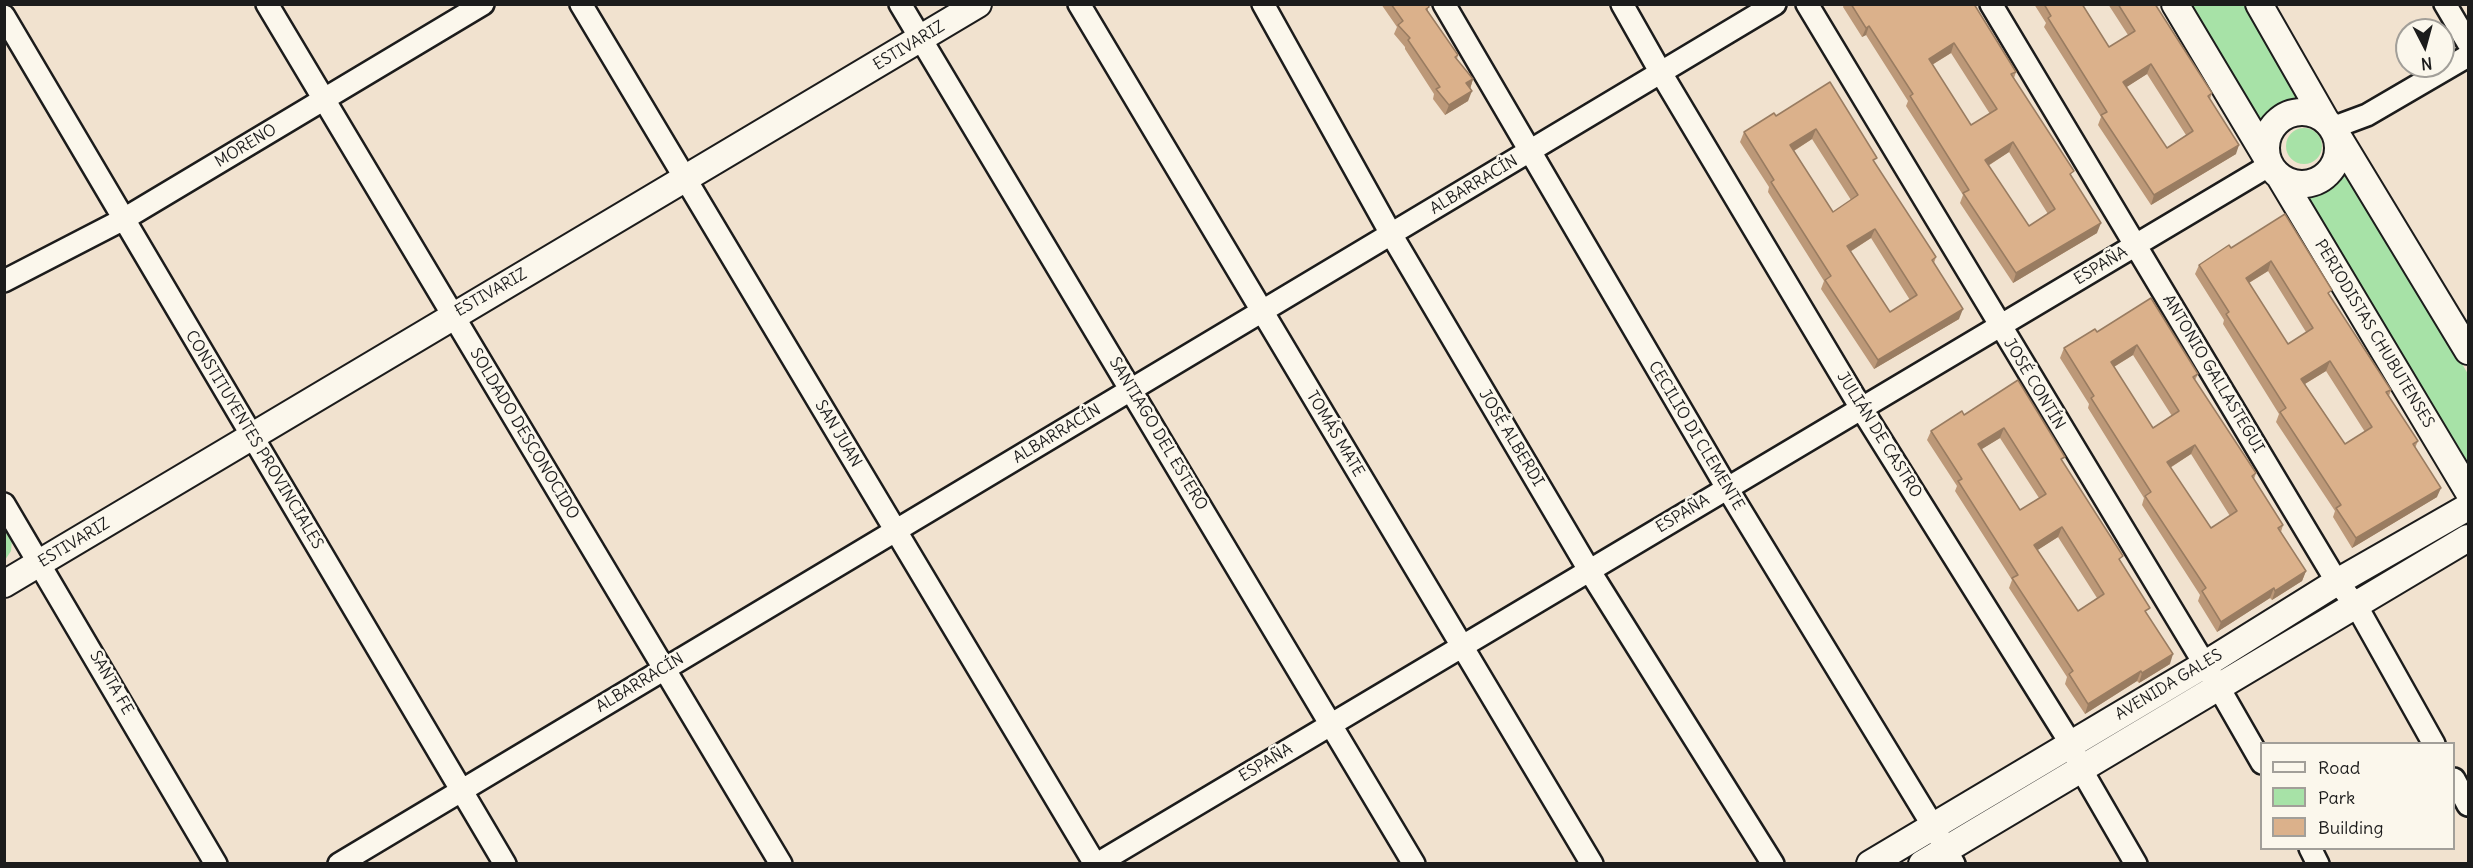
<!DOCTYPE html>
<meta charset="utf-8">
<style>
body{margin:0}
#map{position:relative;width:2473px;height:868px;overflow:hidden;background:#f1e2cf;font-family:Delius,sans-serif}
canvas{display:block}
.frame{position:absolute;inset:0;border:6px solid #1c1c1c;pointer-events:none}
.legend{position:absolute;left:2260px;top:742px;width:195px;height:108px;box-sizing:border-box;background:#fbf7ec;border:2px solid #a29f99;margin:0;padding:8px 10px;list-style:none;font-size:18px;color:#1c1c1c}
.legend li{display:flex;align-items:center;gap:12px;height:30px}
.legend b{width:30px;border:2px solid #a29f99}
.north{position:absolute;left:2395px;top:18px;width:60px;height:60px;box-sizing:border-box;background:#fbf7ec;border:2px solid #a29f99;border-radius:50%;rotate:174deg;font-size:16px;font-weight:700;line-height:24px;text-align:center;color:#1c1c1c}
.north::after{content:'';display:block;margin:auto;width:21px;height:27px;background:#1c1c1c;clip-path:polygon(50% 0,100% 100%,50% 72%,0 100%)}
</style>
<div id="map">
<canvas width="2473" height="868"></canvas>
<div class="frame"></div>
<ul class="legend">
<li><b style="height:8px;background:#fbf7ec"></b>Road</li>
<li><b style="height:16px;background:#a7e2a7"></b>Park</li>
<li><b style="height:16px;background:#dbb18b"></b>Building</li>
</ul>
<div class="north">N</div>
</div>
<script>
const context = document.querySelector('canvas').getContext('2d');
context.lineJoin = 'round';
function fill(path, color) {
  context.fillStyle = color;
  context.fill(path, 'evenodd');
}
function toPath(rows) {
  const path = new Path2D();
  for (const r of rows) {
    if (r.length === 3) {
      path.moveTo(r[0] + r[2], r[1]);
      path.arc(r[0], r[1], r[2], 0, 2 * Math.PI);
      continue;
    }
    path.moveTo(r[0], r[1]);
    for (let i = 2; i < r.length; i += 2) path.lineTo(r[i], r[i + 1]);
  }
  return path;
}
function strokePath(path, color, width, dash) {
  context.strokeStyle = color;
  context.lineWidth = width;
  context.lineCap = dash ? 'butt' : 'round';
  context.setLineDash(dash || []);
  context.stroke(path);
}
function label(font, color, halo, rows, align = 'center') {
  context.font = font + ' Delius,sans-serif';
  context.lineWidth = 5;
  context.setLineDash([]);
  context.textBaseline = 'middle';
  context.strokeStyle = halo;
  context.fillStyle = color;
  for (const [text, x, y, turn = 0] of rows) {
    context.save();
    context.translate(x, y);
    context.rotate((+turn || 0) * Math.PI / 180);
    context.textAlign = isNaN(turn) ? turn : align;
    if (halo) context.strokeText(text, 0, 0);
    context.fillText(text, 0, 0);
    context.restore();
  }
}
const green = toPath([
 [2190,5,2247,5,2306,101,2280,108,2264,127],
 [2304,146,18],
 [2346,167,2468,374,2468,470,2304,193,2327,186],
 [2452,525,2457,532,2371,583,2367,576],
 [5,526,12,539,11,551,5,560],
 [2319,606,2323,613,2241,662,2237,656]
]);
const minor = toPath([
 [267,4,781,864],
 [581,4,1095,864],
 [900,4,1414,864],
 [1079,4,1592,864],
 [1263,4,1391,234,1589,570,1773,864],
 [1444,4,1727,488,1933,826,1954,864],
 [1622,4,1661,73,1861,408,2071,744,2081,769,2136,864],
 [1807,4,2219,688,2262,763],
 [1991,4,2337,582,2356,605,2434,744],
 [2445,4,2468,43],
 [4,16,505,864],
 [2332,128,2367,115,2468,56],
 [4,281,124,219,483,4],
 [4,504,216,864],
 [2454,779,2468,805],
 [2310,848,2318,864],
 [339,864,1775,4],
 [1097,864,2270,165]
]);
const tertiary = toPath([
 [2175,4,2267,158],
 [2259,4,2326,121],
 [2302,148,36],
 [2334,130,2468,351],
 [2280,177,2468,491],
 [4,584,978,4],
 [1870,864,2204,665,2337,582,2468,507],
 [1922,864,2468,538]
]);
const wall = toPath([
 [1381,4,1428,4,1428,11,1458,55,1457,59,1473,79,1470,89,1468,101,1445,115,1433,99,1434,94,1405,49,1405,47,1394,34,1397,27],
 [1844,4,1974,4,2016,72,2014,78,2072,177,2097,233,2013,283,1960,203,1963,195,1906,106,1908,101,1866,35,1862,37,1843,7],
 [1951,53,1990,114,1971,125,1932,65],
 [2009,152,2048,214,2029,226,1988,166],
 [2034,4,2082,4,2109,47,2128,35,2108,4,2155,4,2212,93,2210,99,2236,154,2151,205,2098,125,2101,117,2044,27,2046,23],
 [2147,74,2186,135,2167,148,2126,87],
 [1830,82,1875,164,1936,257,1934,263,1959,319,1874,369,1821,289,1824,281,1768,192,1769,187,1740,142,1744,132,1776,116],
 [1812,139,1851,200,1833,212,1794,151],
 [1871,238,1910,300,1890,312,1850,252],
 [2285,214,2330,296,2391,390,2389,396,2418,441,2415,448,2437,497,2352,548,2333,517,2335,511,2276,422,2279,414,2223,324,2224,320,2195,274,2199,265,2231,248],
 [2268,271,2306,332,2288,344,2249,283],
 [2326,371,2365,432,2345,444,2305,384],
 [2151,298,2198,374,2195,380,2256,473,2254,479,2283,525,2281,532,2306,571,2302,581,2272,600,2270,598,2217,632,2198,601,2200,595,2142,505,2144,498,2088,408,2089,404,2060,358,2064,348,2097,332],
 [2133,355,2172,416,2153,428,2114,367],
 [2191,454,2230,516,2211,528,2170,468],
 [2018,380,2063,462,2121,562,2170,664,2139,683,2137,681,2085,714,2065,684,2067,677,2009,588,2012,580,1955,491,1957,486,1927,440,1931,431,1964,415],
 [2000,438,2039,498,2020,510,1981,449],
 [2058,537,2097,598,2078,611,2037,550]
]);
const shadedWall = toPath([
 [1869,26,1866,35,1862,37,1866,28],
 [1954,43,1951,53,1925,69,1929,59],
 [2151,64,2147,74,2119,92,2123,82],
 [1473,79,1470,89,1466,83],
 [1472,91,1468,101,1445,115,1449,105],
 [1816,129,1812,139,1787,155,1790,145],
 [2013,142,2009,152,1981,170,1985,160],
 [2239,145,2236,154,2151,205,2154,195],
 [2101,223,2097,233,2013,283,2016,273],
 [1875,229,1871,238,1843,256,1847,246],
 [2271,261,2268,271,2242,287,2246,278],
 [1963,309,1959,319,1874,369,1878,360],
 [2137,345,2133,355,2107,371,2111,362],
 [2330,361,2326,371,2298,388,2301,379],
 [2004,428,2000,438,1974,454,1978,444],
 [2195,445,2191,454,2163,472,2167,462],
 [2441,488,2437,497,2352,548,2356,538],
 [2062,527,2058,537,2030,555,2034,545],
 [2306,571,2302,581,2272,600,2275,591],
 [2274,588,2270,598,2217,632,2221,622],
 [2173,654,2170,664,2139,683,2142,673],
 [2141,671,2137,681,2085,714,2088,704]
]);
const building = toPath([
 [1391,4,1428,4,1429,7,1426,9,1458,55,1455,57,1473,79,1466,83,1472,91,1449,105,1436,89,1440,87,1408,40,1410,38,1398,25,1403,21,1391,4],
 [1851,4,1974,4,2016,72,2011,74,2074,171,2070,174,2101,223,2016,273,1963,193,1969,190,1910,96,1913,94,1869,26,1866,28,1851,4],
 [1954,43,1997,109,1971,125,1929,59,1954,43],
 [2013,142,2055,209,2029,226,1985,160,2013,142],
 [2044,4,2082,4,2109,47,2135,31,2118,4,2155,4,2212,93,2208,96,2239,145,2154,195,2101,115,2107,112,2048,18,2051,16,2044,4],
 [2151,64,2193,131,2167,148,2123,82,2151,64],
 [1830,82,1877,158,1873,160,1936,257,1932,260,1963,309,1878,360,1825,280,1831,276,1771,182,1774,180,1744,132,1774,113,1776,116,1830,82],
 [1816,129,1858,195,1833,212,1790,145,1816,129],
 [1875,229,1917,295,1890,312,1847,246,1875,229],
 [2285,214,2332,290,2328,293,2391,390,2386,392,2418,441,2413,444,2441,488,2356,538,2336,508,2341,505,2280,412,2286,408,2226,314,2229,312,2199,265,2229,245,2231,248,2285,214],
 [2271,261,2313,328,2288,344,2246,278,2271,261],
 [2330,361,2372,427,2345,444,2301,379,2330,361],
 [2151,298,2198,374,2193,377,2256,473,2252,476,2283,525,2278,528,2306,571,2275,591,2274,588,2221,622,2202,591,2206,588,2145,496,2151,492,2091,398,2094,396,2064,348,2095,329,2097,332,2151,298],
 [2137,345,2179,411,2153,428,2111,362,2137,345],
 [2195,445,2237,511,2211,528,2167,462,2195,445],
 [2018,380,2065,457,2061,459,2123,556,2119,559,2150,608,2145,611,2173,654,2142,673,2141,671,2088,704,2069,674,2073,671,2012,578,2018,575,1958,481,1962,479,1931,431,1962,411,1964,415,2018,380],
 [2004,428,2046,494,2020,510,1978,444,2004,428],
 [2062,527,2104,594,2078,611,2034,545,2062,527]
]);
const streetNames = [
 ["ESTIVARIZ",909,46,-31],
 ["MORENO",246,146,-31],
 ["ALBARRACÍN",1474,185,-31],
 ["ESPAÑA",2101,266,-31],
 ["ESTIVARIZ",491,293,-30],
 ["PERIODISTAS CHUBUTENSES",2374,334,59],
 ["ANTONIO GALLASTEGUI",2213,374,59],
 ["JOSÉ CONTÍN",2034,384,59],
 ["SOLDADO DESCONOCIDO",524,434,59],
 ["SAN JUAN",838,434,59],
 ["ALBARRACÍN",1057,434,-31],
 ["SANTIAGO DEL ESTERO",1158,434,59],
 ["TOMÁS MATE",1335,434,59],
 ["JULIÁN DE CASTRO",1879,435,58],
 ["CECILIO DI CLEMENTE",1696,436,59],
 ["JOSÉ ALBERDI",1511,438,59],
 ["CONSTITUYENTES PROVINCIALES",254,440,59],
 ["ESPAÑA",1683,514,-31],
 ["ESTIVARIZ",74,543,-31],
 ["SANTA FE",111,683,60],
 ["ALBARRACÍN",640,683,-31],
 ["AVENIDA GALES",2169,685,-31],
 ["ESPAÑA",1266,763,-31]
];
fill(green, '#a7e2a7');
strokePath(minor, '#1c1c1c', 26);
strokePath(tertiary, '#1c1c1c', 30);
strokePath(minor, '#fbf7ec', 21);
strokePath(tertiary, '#fbf7ec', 26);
fill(wall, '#bc9878');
fill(shadedWall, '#997c61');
fill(building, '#dbb18b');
strokePath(building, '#997c61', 1.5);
label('16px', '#1c1c1c', '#fbf7ec', streetNames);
</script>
